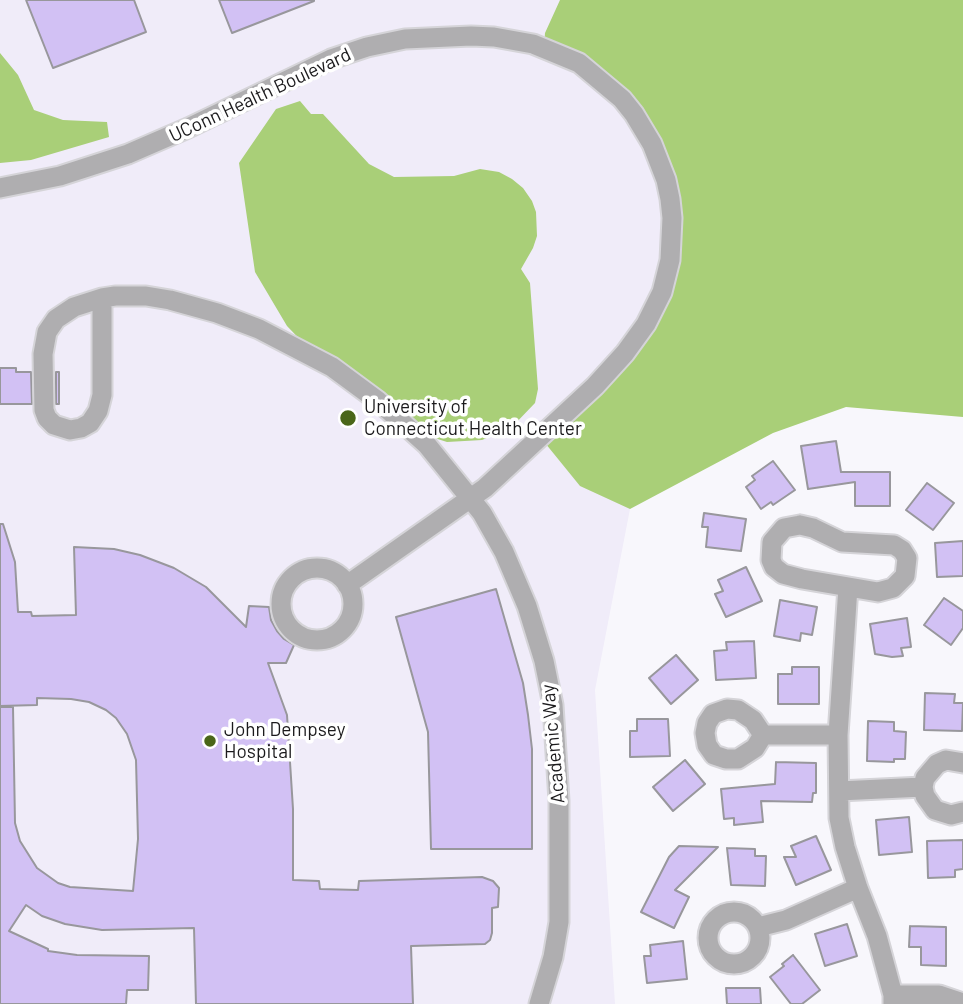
<!DOCTYPE html>
<style>
body{margin:0}
canvas{display:block;background:#f8f7fc}
</style>
<canvas width="963" height="1004"></canvas>
<script>
const context = document.querySelector('canvas').getContext('2d');
context.lineJoin = 'round';
function fill(path, color) {
  context.fillStyle = color;
  context.fill(path, 'evenodd');
}
function toPath(rows) {
  const path = new Path2D();
  for (const r of rows) {
    if (r.length === 3) {
      path.moveTo(r[0] + r[2], r[1]);
      path.arc(r[0], r[1], r[2], 0, 2 * Math.PI);
      continue;
    }
    path.moveTo(r[0], r[1]);
    for (let i = 2; i < r.length; i += 2) path.lineTo(r[i], r[i + 1]);
  }
  return path;
}
function strokePath(path, color, width, dash) {
  context.strokeStyle = color;
  context.lineWidth = width;
  context.lineCap = dash ? 'butt' : 'round';
  context.setLineDash(dash || []);
  context.stroke(path);
}
function label(font, color, halo, rows, align = 'center') {
  context.font = font + ' Barlow,sans-serif';
  context.lineWidth = 7;
  context.setLineDash([]);
  context.textBaseline = 'middle';
  context.strokeStyle = halo;
  context.fillStyle = color;
  for (const [text, x, y, turn = 0] of rows) {
    context.save();
    context.translate(x, y);
    context.rotate((+turn || 0) * Math.PI / 180);
    context.textAlign = isNaN(turn) ? turn : align;
    if (halo) context.strokeText(text, 0, 0);
    context.fillText(text, 0, 0);
    context.restore();
  }
}
const built = toPath([
 [0,0,819,0,762,328,630,509,595,690,615,1004,0,1004]
]);
const forest = toPath([
 [560,0,963,0,963,417,846,407,773,433,630,509,580,486,541,438,639,335,667,281,673,215,634,108,544,47,545,33],
 [0,53,18,75,34,110,63,120,107,122,109,137,31,160,0,163],
 [300,101,311,114,323,114,369,164,394,177,454,176,480,169,499,172,512,179,523,188,532,201,536,212,537,236,533,248,521,269,530,283,538,389,535,403,511,428,482,440,447,442,425,435,314,354,287,326,255,272,239,163,276,109]
]);
const building = toPath([
 [26,0,134,0,146,32,53,68,26,0],
 [219,0,314,0,314,1,232,33,219,0],
 [0,368,16,368,16,372,31,372,32,404,0,404,0,368],
 [56,372,59,372,59,404,56,404,56,372],
 [836,441,841,472,890,472,890,506,855,506,855,482,808,489,801,446,836,441],
 [773,461,795,490,773,505,771,502,761,509,746,487,755,480,752,476,773,461],
 [927,483,954,503,933,530,906,510,927,483],
 [704,513,746,519,741,551,706,547,708,527,702,527,704,513],
 [0,524,3,524,15,562,18,612,31,612,32,616,76,615,74,547,114,549,140,555,174,568,206,587,246,627,249,606,269,607,271,620,277,631,284,639,294,645,286,663,268,663,287,715,293,809,293,880,319,881,320,889,358,890,359,881,482,877,493,881,499,888,498,907,492,908,492,933,490,940,485,944,411,946,413,1004,196,1004,194,928,102,930,65,924,42,916,26,905,9,931,48,949,48,951,77,955,149,956,148,990,127,990,126,1004,0,1004,0,707,13,707,15,823,20,841,37,868,58,883,70,887,133,891,138,839,136,760,127,734,116,718,106,710,89,702,71,699,37,698,37,705,0,706,0,524],
 [963,541,963,576,937,577,935,543,963,541],
 [746,567,762,601,726,617,715,594,723,591,718,580,746,567],
 [496,589,523,683,528,715,532,749,532,849,431,849,428,732,396,617,496,589],
 [944,598,963,611,963,628,951,645,924,625,944,598],
 [780,600,817,607,812,635,801,633,800,641,774,636,780,600],
 [907,618,911,647,901,648,903,656,892,657,875,654,870,624,907,618],
 [754,641,756,678,716,680,714,651,727,650,726,642,754,641],
 [676,655,698,680,671,704,649,678,676,655],
 [792,667,819,667,819,704,778,704,778,674,792,674,792,667],
 [925,693,955,694,954,703,963,703,962,731,924,730,925,693],
 [637,719,668,719,670,756,630,757,630,731,637,731,637,719],
 [868,721,894,722,894,731,906,732,905,759,894,759,894,762,867,761,868,721],
 [685,760,705,784,673,811,653,787,685,760],
 [776,762,816,763,816,793,813,793,812,802,761,801,763,822,734,825,734,818,724,819,721,789,775,784,776,762],
 [909,817,912,852,879,855,876,820,909,817],
 [816,836,831,870,796,885,784,857,796,857,791,846,816,836],
 [963,840,963,869,955,870,955,877,928,878,927,841,963,840],
 [679,846,718,847,675,890,689,897,674,928,641,912,669,857,679,846],
 [727,848,755,849,755,856,766,856,765,886,731,885,727,848],
 [847,924,857,956,825,966,815,934,847,924],
 [910,926,946,927,946,966,921,965,921,947,909,947,910,926],
 [683,941,687,979,647,983,644,956,651,956,650,945,683,941],
 [793,955,820,990,802,1004,791,1004,770,977,784,966,782,964,793,955],
 [726,988,760,988,761,1004,727,1004,726,988]
]);
const minor = toPath([
 [0,188,60,176,128,154,188,128,331,59,367,47,405,39,471,36,494,37,533,44,579,63,622,99,634,114,652,144,666,180,670,199,672,218,670,260,662,292,646,324,625,353,595,386,485,488,347,585],
 [102,298,102,395,98,411,90,423,81,428,70,430,54,425,47,418,44,410,43,354,47,332,56,319,74,307,102,298,115,296,146,296,170,300,217,313,259,329,332,367,378,401,427,445,482,513,504,552,527,606,544,661,553,705,559,801,559,922,553,957,539,1004],
 [800,525,813,528,842,542,894,545,902,550,907,558,905,576,893,588,878,592,802,579,783,574,774,567,771,560,772,542,784,528,800,525],
 [317,604,36],
 [848,587,838,735,839,818,845,847,858,888,877,936,893,995,893,1004],
 [763,735,755,748,738,759,726,759,714,755,707,745,705,733,707,723,713,714,727,709,738,710,753,720,763,735,838,735],
 [963,763,946,760,937,764,925,778,923,787,925,796,935,810,951,815,963,812],
 [839,791,923,787],
 [734,938,26],
 [758,927,786,920,858,888],
 [893,995,939,995,963,1003]
]);
const markers = [
 [348,418,9,"#4a6619"],
 [210,741,7,"#4a6619"]
];
const streetNames = [
 ["UConn Health Boulevard",260,95,-25],
 ["Academic Way",553,744,-95]
];
const poiNames = [
 ["University of",364,407],
 ["Connecticut Health Center",364,429],
 ["John Dempsey",224,730],
 ["Hospital",224,752]
];
fill(built, '#f0ecf9');
fill(forest, '#a9cf78');
fill(building, '#d2c1f4');
strokePath(building, '#98979c', 2);
strokePath(minor, '#d5d4d8', 23);
strokePath(minor, '#afaeb0', 19);
for (const [x, y, r, color] of markers) {
  const dot = new Path2D();
  dot.arc(x, y, r, 0, 2 * Math.PI);
  context.fillStyle = color;
  context.fill(dot);
  strokePath(dot, '#fff', 2.5);
}
label('19px', '#1b1a1c', '#fff', streetNames);
label('19px', '#1b1a1c', '#fff', poiNames, 'left');
</script>
